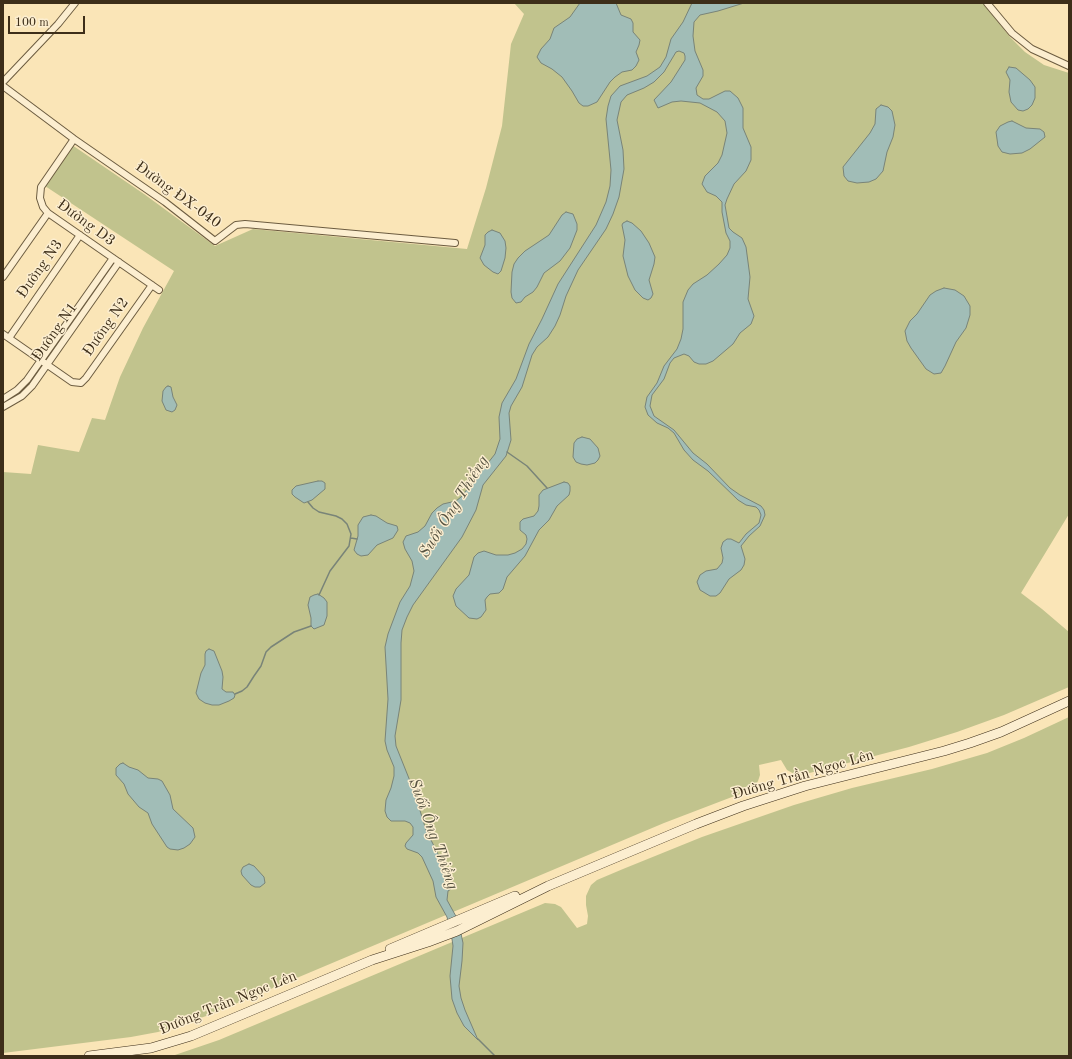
<!DOCTYPE html>
<meta charset="utf-8">
<style>
body{margin:0}
#map{position:relative;width:1072px;height:1059px;overflow:hidden;background:#fae5b7;font-family:"Old Standard TT",serif}
canvas{display:block}
.frame{position:absolute;inset:0;border:4px solid #3d2e19;pointer-events:none}
.scale{position:absolute;left:8px;top:16px;width:77px;height:18px;box-sizing:border-box;border:2px solid #3d2e19;border-top:0;padding-left:5px;font-size:12px;line-height:14px;white-space:nowrap;color:#3d2e19;-webkit-text-stroke:3px #fceed0;paint-order:stroke}
</style>
<div id="map">
<canvas width="1072" height="1059"></canvas>
<div class="frame"></div>
<div class="scale">100 m</div>
</div>
<script>
const context = document.querySelector('canvas').getContext('2d');
context.lineJoin = 'round';
function fill(path, color) {
  context.fillStyle = color;
  context.fill(path, 'evenodd');
}
function toPath(rows) {
  const path = new Path2D();
  for (const r of rows) {
    path.moveTo(r[0], r[1]);
    for (let i = 2; i < r.length; i += 2) path.lineTo(r[i], r[i + 1]);
  }
  return path;
}
function strokePath(path, color, width, dash) {
  context.strokeStyle = color;
  context.lineWidth = width;
  context.lineCap = dash ? 'butt' : 'round';
  context.setLineDash(dash || []);
  context.stroke(path);
}
function label(font, color, halo, rows, align = 'center') {
  context.font = font + ' "Old Standard TT",serif';
  context.lineWidth = 3;
  context.setLineDash([]);
  context.textBaseline = 'middle';
  context.strokeStyle = halo;
  context.fillStyle = color;
  for (const [text, x, y, turn = 0] of rows) {
    context.save();
    context.translate(x, y);
    context.rotate((+turn || 0) * Math.PI / 180);
    context.textAlign = isNaN(turn) ? turn : align;
    if (halo) context.strokeText(text, 0, 0);
    context.fillText(text, 0, 0);
    context.restore();
  }
}
const green = toPath([
 [514,3,983,3,1010,37,1025,52,1044,65,1069,73,1069,514,1021,593,1042,609,1069,632,1069,687,1004,715,957,732,909,747,798,776,787,770,781,760,759,765,760,775,758,781,755,786,745,792,664,823,209,1015,183,1024,158,1032,131,1037,3,1053,3,472,31,474,38,445,79,452,92,418,105,420,120,377,143,328,174,271,45,186,72,145,144,194,215,246,253,229,467,249,486,188,502,126,511,44,524,14],
 [1069,717,1069,1056,172,1056,219,1040,545,903,555,904,561,907,577,928,587,924,588,916,586,905,586,896,591,885,597,880,623,869,702,837,794,805,852,788,932,769,987,753,1024,738]
]);
const water = toPath([
 [580,3,616,3,621,15,631,19,633,23,633,32,640,40,639,45,636,52,639,60,636,66,632,70,622,72,615,77,610,82,597,102,588,106,583,106,579,103,572,91,562,77,552,69,541,63,537,57,541,49,550,39,554,28,570,17,580,3],
 [692,3,744,3,718,11,700,15,694,22,693,36,695,51,703,70,703,76,696,88,697,95,703,99,709,99,725,91,730,91,738,98,743,108,743,128,751,147,751,160,746,171,734,184,727,199,725,205,729,228,733,232,742,238,746,247,750,277,748,299,754,316,751,324,740,333,733,344,713,361,706,364,699,364,694,362,689,356,684,354,674,358,670,363,664,379,652,395,650,406,654,416,674,430,693,453,707,464,730,488,740,495,761,506,764,510,765,515,760,526,749,536,741,546,745,559,744,565,741,570,729,579,720,593,716,596,710,596,700,590,697,582,700,575,706,571,717,569,722,563,723,558,721,548,723,542,727,539,731,539,739,543,746,534,759,523,761,515,759,510,756,507,746,505,738,500,708,471,693,460,684,450,674,433,668,428,657,423,648,415,645,407,647,397,657,383,664,366,677,349,681,339,683,329,683,302,688,290,693,284,707,275,719,264,727,255,730,248,730,241,726,233,722,212,722,202,716,196,707,192,702,184,705,176,718,163,722,155,727,133,725,121,717,112,700,103,681,101,672,102,658,108,654,100,671,82,685,60,685,56,684,53,679,51,676,52,664,72,654,82,644,88,627,95,621,102,617,120,623,150,624,169,619,197,613,214,606,229,578,270,566,296,560,315,555,326,548,337,537,347,532,355,522,387,511,406,509,413,511,440,506,456,483,485,476,510,462,537,413,605,407,617,402,630,401,643,401,700,395,736,396,746,414,791,426,830,441,860,451,889,448,891,447,900,458,920,463,943,462,961,459,986,461,998,465,1010,478,1040,464,1026,457,1013,452,999,450,976,453,946,451,932,447,917,436,897,433,881,422,857,418,853,407,849,405,846,406,843,413,835,413,827,410,823,405,821,391,821,387,817,385,811,386,800,391,788,394,776,394,767,387,750,385,741,388,699,385,647,388,634,400,602,410,586,414,571,412,561,405,549,403,542,406,536,418,532,425,526,432,513,437,508,443,504,456,501,461,497,495,454,500,439,499,417,502,403,516,379,529,344,542,319,558,284,596,225,606,202,610,186,611,170,606,119,608,106,611,96,620,86,647,76,660,67,666,57,671,39,683,22,692,3],
 [1009,67,1016,68,1030,80,1035,87,1035,98,1032,105,1028,109,1023,111,1018,110,1011,102,1009,92,1010,80,1006,72,1009,67],
 [881,105,888,107,892,111,895,125,893,137,887,152,883,171,876,179,869,182,857,183,848,181,844,176,843,167,870,133,875,124,876,109,881,105],
 [1012,121,1026,128,1040,129,1044,132,1045,137,1030,149,1022,153,1010,154,1002,152,998,146,996,132,1000,126,1008,122,1012,121],
 [566,212,573,214,577,224,577,230,570,248,560,261,544,273,537,287,533,292,525,297,521,302,516,303,512,298,511,292,512,272,514,264,518,258,525,251,549,235,562,215,566,212],
 [627,221,632,223,641,231,649,243,655,257,654,264,649,280,653,294,651,298,648,300,643,298,635,290,628,276,623,256,625,240,622,225,623,223,627,221],
 [492,230,500,233,505,241,506,248,505,258,501,271,498,274,493,272,484,265,480,258,485,245,485,235,488,232,492,230],
 [944,288,955,290,964,296,970,306,970,315,966,328,956,342,945,366,941,373,934,374,926,369,911,348,907,341,905,331,910,321,917,314,930,295,936,291,944,288],
 [168,386,171,387,173,397,177,405,175,410,172,412,166,410,162,401,163,391,166,387,168,386],
 [582,437,590,439,598,448,600,456,598,460,595,463,587,465,581,464,576,462,573,457,574,443,577,439,582,437],
 [318,481,322,481,325,483,325,489,312,500,304,503,295,497,292,494,292,490,296,486,318,481],
 [564,482,568,483,570,486,570,491,569,495,557,506,549,520,539,530,525,556,507,577,503,589,499,593,490,594,487,597,485,600,486,610,481,617,477,619,469,618,456,606,453,596,456,589,469,575,474,557,478,553,484,551,496,555,508,555,515,553,522,549,526,544,527,539,526,535,520,530,520,522,523,519,534,516,538,511,539,506,539,495,543,490,564,482],
 [371,515,376,516,387,523,397,526,398,530,393,538,377,545,368,555,361,556,357,554,354,550,358,536,358,525,363,517,371,515],
 [318,594,324,598,327,602,327,616,324,625,314,629,311,626,311,618,308,605,310,597,314,595,318,594],
 [209,649,214,651,222,671,223,677,222,689,226,692,233,692,235,695,234,698,229,701,219,705,212,705,205,703,199,699,196,693,201,673,205,665,205,654,206,651,209,649],
 [123,763,129,767,138,770,148,778,158,779,162,781,170,795,173,809,193,828,195,837,190,844,184,848,178,850,170,849,167,847,152,824,148,813,139,807,128,794,124,784,116,775,116,768,120,764,123,763],
 [249,864,254,866,264,877,265,883,260,887,255,887,251,885,242,875,241,871,243,867,249,864]
]);
const stream = toPath([
 [507,452,527,466,547,488],
 [308,502,313,508,319,512,336,516,342,519,347,524,351,534,349,546,330,571,319,595],
 [351,538,357,539],
 [235,694,242,691,247,687,254,676,261,666,266,652,271,647,294,632,311,626],
 [478,1039,495,1056]
]);
const street = toPath([
 [987,3,1012,33,1032,49,1069,66],
 [3,82,58,24,75,3],
 [3,86,74,139,165,202,215,241,236,225,245,224,455,243],
 [74,139,41,187,40,198,43,207,48,213,159,290],
 [3,277,48,213],
 [3,334,72,382,81,383,86,378,152,285],
 [9,338,80,235],
 [3,399,17,390,27,380,113,258],
 [3,407,22,396,32,386,119,262]
]);
const secondary = toPath([
 [390,949,515,896],
 [89,1056,151,1048,191,1036,372,960,428,942,457,931,548,886,696,824,743,806,805,786,944,751,970,743,1001,732,1069,701]
]);
const streetNames = [
 ["Đường ĐX-040",178,195,36],
 ["Đường D3",86,223,36],
 ["Đường N3",40,269,-55],
 ["Đường N2",106,327,-55],
 ["Đường N1",55,332,-55],
 ["Đường Trần Ngọc Lên",803,775,-16],
 ["Đường Trần Ngọc Lên",228,1003,-22]
];
const waterNames = [
 ["Suối Ông Thiềng",454,507,-58],
 ["Suối Ông Thiềng",433,834,70]
];
fill(green, '#c1c38d');
fill(water, '#a1bdb7');
strokePath(water, '#798478', 1);
strokePath(stream, '#798478', 1.5);
strokePath(street, '#6c5c40', 8);
strokePath(secondary, '#3d2e19', 10);
strokePath(street, '#fceed0', 6);
strokePath(secondary, '#fceed0', 9);
label('15px', '#3d2e19', '#fceed0', streetNames);
label('italic 16px', '#565240', '#fceed0', waterNames);
</script>
